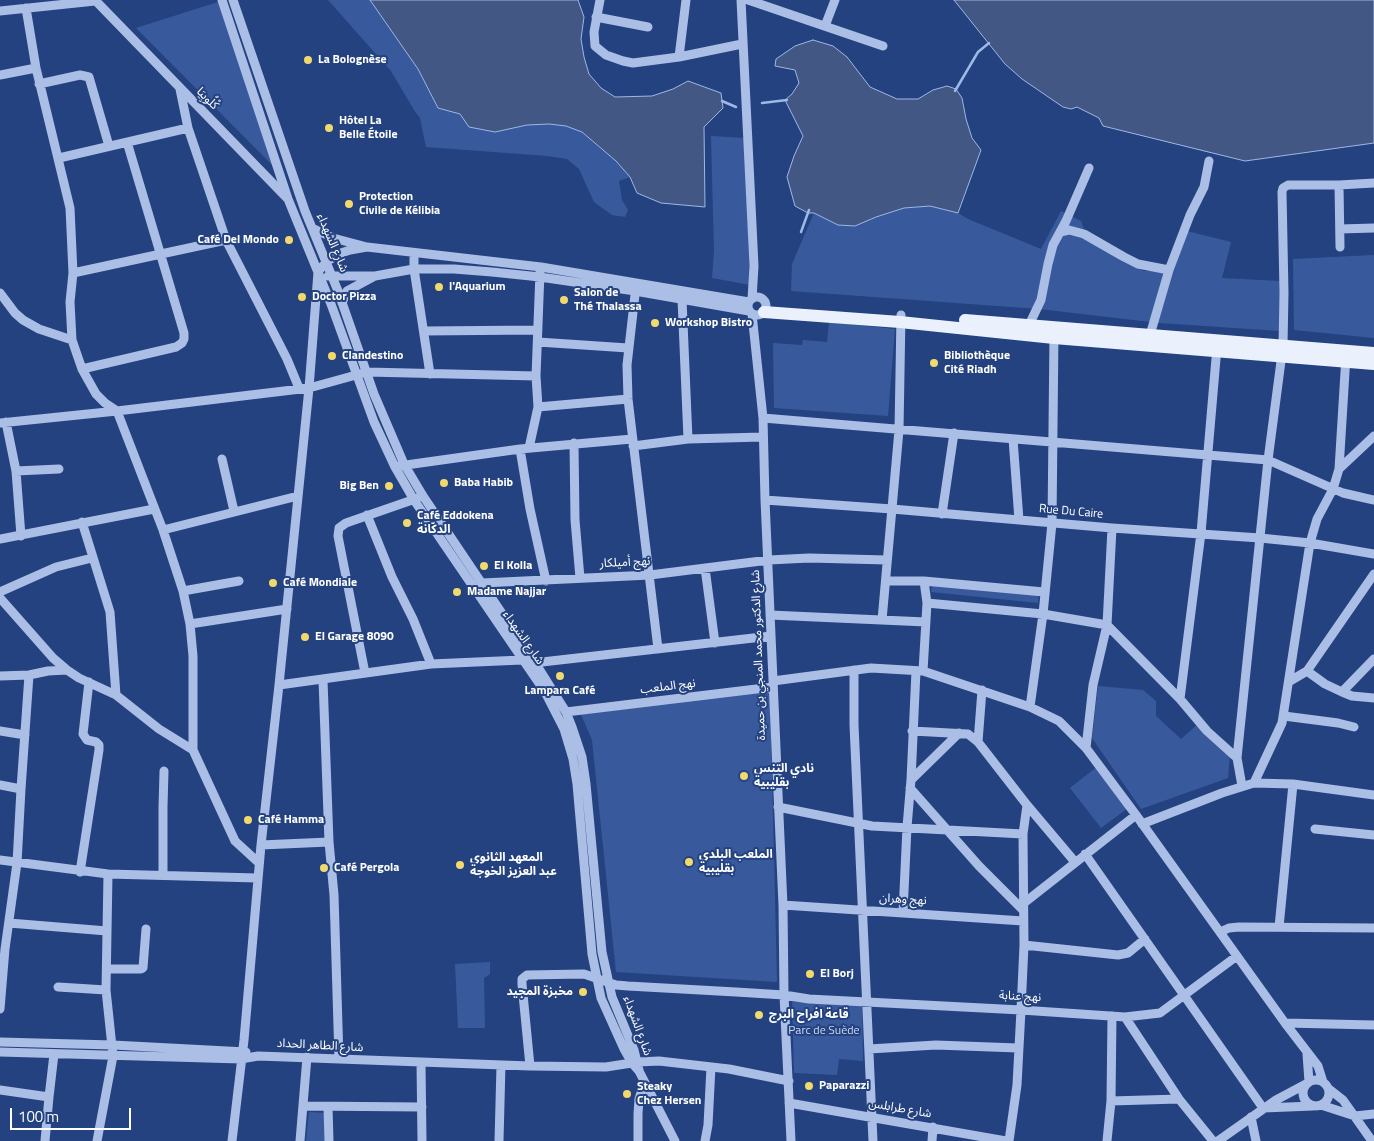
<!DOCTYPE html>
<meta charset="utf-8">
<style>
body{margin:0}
#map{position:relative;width:1374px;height:1141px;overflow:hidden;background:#24427f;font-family:"Titillium Web",sans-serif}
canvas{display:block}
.scale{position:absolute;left:10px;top:1108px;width:121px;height:22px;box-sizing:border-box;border:2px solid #fff;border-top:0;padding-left:6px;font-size:15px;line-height:18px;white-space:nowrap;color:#fff;-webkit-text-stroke:4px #24427f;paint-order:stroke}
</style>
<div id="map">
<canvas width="1374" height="1141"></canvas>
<div class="scale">100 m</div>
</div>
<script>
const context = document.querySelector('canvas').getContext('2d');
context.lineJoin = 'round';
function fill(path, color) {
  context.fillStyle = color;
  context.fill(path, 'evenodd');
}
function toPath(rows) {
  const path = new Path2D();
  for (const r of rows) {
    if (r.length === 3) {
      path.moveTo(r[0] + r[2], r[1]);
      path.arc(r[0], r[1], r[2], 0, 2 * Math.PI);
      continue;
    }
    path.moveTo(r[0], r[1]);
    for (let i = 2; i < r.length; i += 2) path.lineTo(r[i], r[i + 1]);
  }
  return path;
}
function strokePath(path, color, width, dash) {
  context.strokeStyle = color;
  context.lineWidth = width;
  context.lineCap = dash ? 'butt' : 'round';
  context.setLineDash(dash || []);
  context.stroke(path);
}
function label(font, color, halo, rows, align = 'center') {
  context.font = font + ' "Titillium Web","Noto Sans Arabic",sans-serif';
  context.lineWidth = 4;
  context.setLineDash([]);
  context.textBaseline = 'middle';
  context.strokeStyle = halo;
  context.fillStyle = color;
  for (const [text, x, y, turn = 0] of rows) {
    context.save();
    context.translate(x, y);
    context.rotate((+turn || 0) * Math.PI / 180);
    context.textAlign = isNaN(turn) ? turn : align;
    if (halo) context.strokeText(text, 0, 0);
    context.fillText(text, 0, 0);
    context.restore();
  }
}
const green = toPath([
 [328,0,370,0,418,69,438,108,460,114,469,127,495,132,527,125,549,124,566,126,582,132,616,161,630,177,619,181,622,200,628,210,625,217,612,215,594,202,579,169,567,159,547,156,426,147,420,118,414,110,391,71],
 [221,1,280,173,136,28],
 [711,136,745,138,750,285,712,278,714,251],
 [930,206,958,213,968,219,1041,249,1061,211,1081,221,1088,240,1121,261,1144,271,1171,271,1187,231,1231,242,1222,278,1280,281,1280,331,1159,323,1039,309,791,291,792,264,814,213,838,225,855,226,876,217,904,208],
 [1374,255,1374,338,1294,330,1293,259],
 [829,322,895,329,888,416,774,408,773,343,802,345,803,340,827,342],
 [933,580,1039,588,1038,603,931,592],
 [1098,686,1143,690,1156,701,1156,716,1181,739,1198,724,1230,754,1228,778,1141,809,1092,738],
 [770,690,777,982,616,972,592,740,579,710],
 [1098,766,1128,808,1101,828,1070,788],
 [490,962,490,974,484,978,485,1028,458,1028,455,964],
 [792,998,862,1001,863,1061,839,1059,837,1075,794,1073],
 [309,1112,327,1113,327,1141,306,1141]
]);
const water = toPath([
 [370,0,578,0,584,17,581,39,584,57,589,74,601,88,615,97,652,96,673,89,688,81,721,93,723,108,704,127,705,207,661,203,637,193,630,177,616,161,582,132,566,126,549,124,527,125,495,132,469,127,460,114,438,108,418,69,370,0],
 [954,0,1374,0,1374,143,1245,161,1103,126,1099,118,1077,107,1071,109,1063,107,1022,79,1005,64,954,0],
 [813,40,833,46,847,57,870,87,897,99,918,99,933,90,947,86,956,89,962,98,966,119,972,138,981,150,958,213,930,206,904,208,876,217,855,226,838,225,814,213,808,213,795,206,787,177,794,156,803,136,785,100,792,94,799,83,795,70,775,66,776,59,795,46,813,40]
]);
const stream = toPath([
 [955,91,978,52,989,43],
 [722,101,736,107],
 [762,103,787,100],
 [801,232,809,210]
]);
const minor = toPath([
 [95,0,287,198],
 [222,0,288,199,331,304,374,422,395,467,414,500,545,692,564,729,573,759,577,784,592,954,601,998,624,1049,632,1063,639,1071,675,1141],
 [233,0,305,211,338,291,374,394,404,464,423,496,534,661,566,712,572,727,582,757,586,784,602,952,612,997,634,1050,639,1070],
 [600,0,594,32,595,46,606,55,623,61,633,63,679,57,742,44],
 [741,0,754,266,752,299],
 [748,0,883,46],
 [26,8,36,68,70,208,73,273,70,302,72,340,82,369,96,394,105,403,117,411,163,530,183,591,190,624,193,656,193,750,235,841,259,863],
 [0,11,95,1],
 [596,17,648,27],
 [825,26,835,0],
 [679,57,686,0],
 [0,75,36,68],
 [39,84,80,75,89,77,109,146],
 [180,89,188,128,226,240,287,359,299,388],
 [59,158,188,128],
 [1339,185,1340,247],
 [312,228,333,238,367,247,541,267,749,302],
 [1340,229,1374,228],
 [1060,232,1069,230,1084,234,1124,257,1138,264,1169,270],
 [414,253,414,269,430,374],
 [73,273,226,240],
 [328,276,375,276,414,269,454,269,492,272,540,277,635,291,749,311],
 [636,286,627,365,628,399,658,649],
 [0,293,15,313,23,320,39,329,72,340],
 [757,306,9],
 [682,299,688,439],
 [342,303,347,291,373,277],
 [752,314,763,418,765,500,783,905,784,995,791,1141],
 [1029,325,1041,300,1048,264,1053,245,1066,221,1089,168],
 [424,331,538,330],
 [1150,335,1169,270,1190,215,1204,187,1209,161],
 [538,342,628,348],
 [82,369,176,347,182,343,184,339,184,333,127,142],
 [538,407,628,399],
 [763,418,1268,460,1343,493,1374,500],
 [6,422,16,471,21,536],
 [0,423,117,411,309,388,367,372,536,376],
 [1013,439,1019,520],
 [574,443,575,520,580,578],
 [633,446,688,439,763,437],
 [529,448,538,407,536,376,540,272],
 [520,449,530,509,546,581],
 [222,459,234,511],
 [399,466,520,449,632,439],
 [1339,469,1374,436],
 [16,471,59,469],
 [765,500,892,509,1112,528,1260,538,1310,543,1374,554],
 [942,514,954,433],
 [367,515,392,577,413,619,431,664],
 [82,522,110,612,116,695],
 [163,530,298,496],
 [0,539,154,509],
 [705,568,715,643],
 [886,581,924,581,1044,592],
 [482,583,650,575,769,560,809,558,887,560],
 [183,591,239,581],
 [0,592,56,567,92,558],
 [0,598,53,658,67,670,79,678,116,695,159,729,193,750],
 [927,603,1043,614,1107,625,1180,699,1207,731,1237,758,1242,786],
 [770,615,926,622],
 [882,620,899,430,901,315],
 [190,624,287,609],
 [854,670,854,725,873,1141],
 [923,671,927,603,924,581],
 [1307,671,1325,684,1342,692,1352,696,1374,698],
 [365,673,338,536,339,528,346,523,418,498],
 [0,676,29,675,48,671,67,670],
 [323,680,329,842,334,895,339,1059],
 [773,681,871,668,923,671,1030,707,1059,721,1086,748,1136,815,1285,1023,1318,1066,1323,1082],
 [1290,681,1307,671,1374,574],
 [279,685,431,664,522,660,542,662,771,636],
 [1342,692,1374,659],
 [1180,699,1201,533,1217,347],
 [1030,707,1043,614,1052,523,1054,333],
 [566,712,773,687],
 [1284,716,1338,723,1354,727],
 [0,731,25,735],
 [912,731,968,734,978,742,1027,805,1023,834,1024,945,1021,1010,1017,1085,1009,1141],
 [978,742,982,690],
 [1086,748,1093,685,1107,625,1112,528],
 [1237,758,1268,460,1283,346,1284,293,1282,192,1283,188,1288,185,1339,185,1374,183],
 [911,780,959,733],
 [1254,783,1282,723,1310,543,1317,519,1333,489,1339,469,1346,356],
 [0,785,21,789],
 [910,788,979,866,1023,910],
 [1027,805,1075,862],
 [778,807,872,826,1023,834],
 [1142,824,1222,793,1254,783,1293,784,1374,795],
 [1315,829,1374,835],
 [261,845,329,842],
 [1085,854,1263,1108],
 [0,860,108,874,257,878],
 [80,872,99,750,99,745,96,742,87,740,83,734,89,682],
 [163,875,163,807,164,771],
 [1024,903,1136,815],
 [783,905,1023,921],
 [903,913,907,827,911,780,916,671],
 [9,923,107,931],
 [1279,927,1293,784],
 [1220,932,1229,928,1239,927,1374,928],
 [1024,945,1118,955,1128,953,1145,939],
 [108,969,141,969,143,968,146,929],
 [58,987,106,990],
 [0,1009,5,949,17,863,21,789,29,675],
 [1125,1017,1179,1099,1213,1141],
 [1285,1023,1374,1025],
 [0,1042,113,1045,246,1052],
 [869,1049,936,1045,1018,1048],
 [0,1052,241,1059,258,1056,530,1066,606,1067,638,1062,659,1061,729,1069,789,1081],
 [1307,1054,1309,1082],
 [421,1063,422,1141],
 [530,1066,522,984,522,979,527,975,584,974,616,985,628,986,736,992,784,995,809,999,1021,1010,1125,1017,1160,1013,1237,956],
 [1316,1093,13],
 [1329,1089,1343,1100,1372,1141],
 [0,1090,49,1097],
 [1111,1101,1179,1099],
 [789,1103,1006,1141],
 [1321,1105,1355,1116,1374,1114],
 [304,1106,422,1107],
 [328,1107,329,1141],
 [1263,1108,1313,1106],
 [1251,1117,1256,1141],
 [45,1141,49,1097,54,1054],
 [97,1141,113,1056,106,990,108,874],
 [232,1141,244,1040,261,845,279,685,309,388,318,272,326,262,341,253,350,250,367,247],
 [300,1141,307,1057],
 [499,1141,501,1065],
 [638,1141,638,1114,639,1099,644,1083],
 [705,1141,708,1125,711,1067],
 [932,1141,933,1127],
 [1107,1141,1111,1101,1112,1016],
 [1218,1141,1276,1100,1306,1084]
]);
const major = toPath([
 [764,312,900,322,1054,338,1374,364],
 [965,320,1374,353]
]);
const markers = [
 [308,60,5,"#f1d96d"],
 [329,128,5,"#f1d96d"],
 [349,204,5,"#f1d96d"],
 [289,240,5,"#f1d96d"],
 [439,287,5,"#f1d96d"],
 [302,297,5,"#f1d96d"],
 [564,300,5,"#f1d96d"],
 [655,323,5,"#f1d96d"],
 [332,356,5,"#f1d96d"],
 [934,363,5,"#f1d96d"],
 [444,483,5,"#f1d96d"],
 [389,486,5,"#f1d96d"],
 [407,523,5,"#f1d96d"],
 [484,566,5,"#f1d96d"],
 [273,583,5,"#f1d96d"],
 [457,592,5,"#f1d96d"],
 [305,637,5,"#f1d96d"],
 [560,676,5,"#f1d96d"],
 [744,776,5,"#f1d96d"],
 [248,820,5,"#f1d96d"],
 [689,862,5,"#f1d96d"],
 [460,865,5,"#f1d96d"],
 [324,868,5,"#f1d96d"],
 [810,974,5,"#f1d96d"],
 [583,992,5,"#f1d96d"],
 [759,1015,5,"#f1d96d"],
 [809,1086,5,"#f1d96d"],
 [627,1094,5,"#f1d96d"]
];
const poiNames = [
 ["La Bolognèse",318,60],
 ["Hôtel La",339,121],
 ["Belle Étoile",339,135],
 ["Protection",359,197],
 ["Civile de Kélibia",359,211],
 ["Café Del Mondo",279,240,"right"],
 ["l'Aquarium",449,287],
 ["Salon de",574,293],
 ["Thé Thalassa",574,307],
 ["Doctor Pizza",312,297],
 ["Workshop Bistro",665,323],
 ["Clandestino",342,356],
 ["Bibliothèque",944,356],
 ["Cité Riadh",944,370],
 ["Baba Habib",454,483],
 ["Big Ben",379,486,"right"],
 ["Café Eddokena",417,516],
 ["الدكّانة",417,530],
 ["El Kolla",494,566],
 ["Café Mondiale",283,583],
 ["Madame Najjar",467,592],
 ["El Garage 8090",315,637],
 ["Lampara Café",560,691,"center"],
 ["نادي التنس",754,769],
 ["بقليبية",754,783],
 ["Café Hamma",258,820],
 ["الملعب البلدي",699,855],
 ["بقليبية",699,869],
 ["المعهد الثانوي",470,858],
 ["عبد العزيز الخوجة",470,872],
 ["Café Pergola",334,868],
 ["El Borj",820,974],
 ["مخبزة المجيد",573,992,"right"],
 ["قاعة افراح البرج",769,1015],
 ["Paparazzi",819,1086],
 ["Steaky",637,1087],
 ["Chez Hersen",637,1101]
];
const streetNames = [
 ["كْلُوبِيَا",207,99,45],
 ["شارع الشهداء",332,243,67],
 ["Rue Du Caire",1071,512,5],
 ["نهج أميلكار",625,563,-3],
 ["شارع الشهداء",523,638,55],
 ["شارع الدكتور محمد المنجي بن حميدة",759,655,-92],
 ["نهج الملعب",668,687,-7],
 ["نهج وهران",903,900,3],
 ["نهج عنابة",1020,997,3],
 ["شارع الشهداء",637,1026,70],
 ["شارع الطاهر الحداد",320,1046,3],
 ["شارع طرابلس",900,1109,10]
];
const parkNames = [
 ["Parc de Suède",824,1031]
];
fill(green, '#385a9d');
fill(water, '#425784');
strokePath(water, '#9eb8e7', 1);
strokePath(stream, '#9eb8e7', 2.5);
strokePath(minor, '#aabee6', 9);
strokePath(major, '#ebf0fd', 12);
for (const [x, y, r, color] of markers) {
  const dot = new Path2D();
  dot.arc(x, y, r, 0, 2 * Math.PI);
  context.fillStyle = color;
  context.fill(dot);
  strokePath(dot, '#24427f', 2);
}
label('bold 12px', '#fff', '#24427f', poiNames, 'left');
label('12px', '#fff', '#24427f', streetNames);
label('12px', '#cddbf5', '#24427f', parkNames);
</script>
